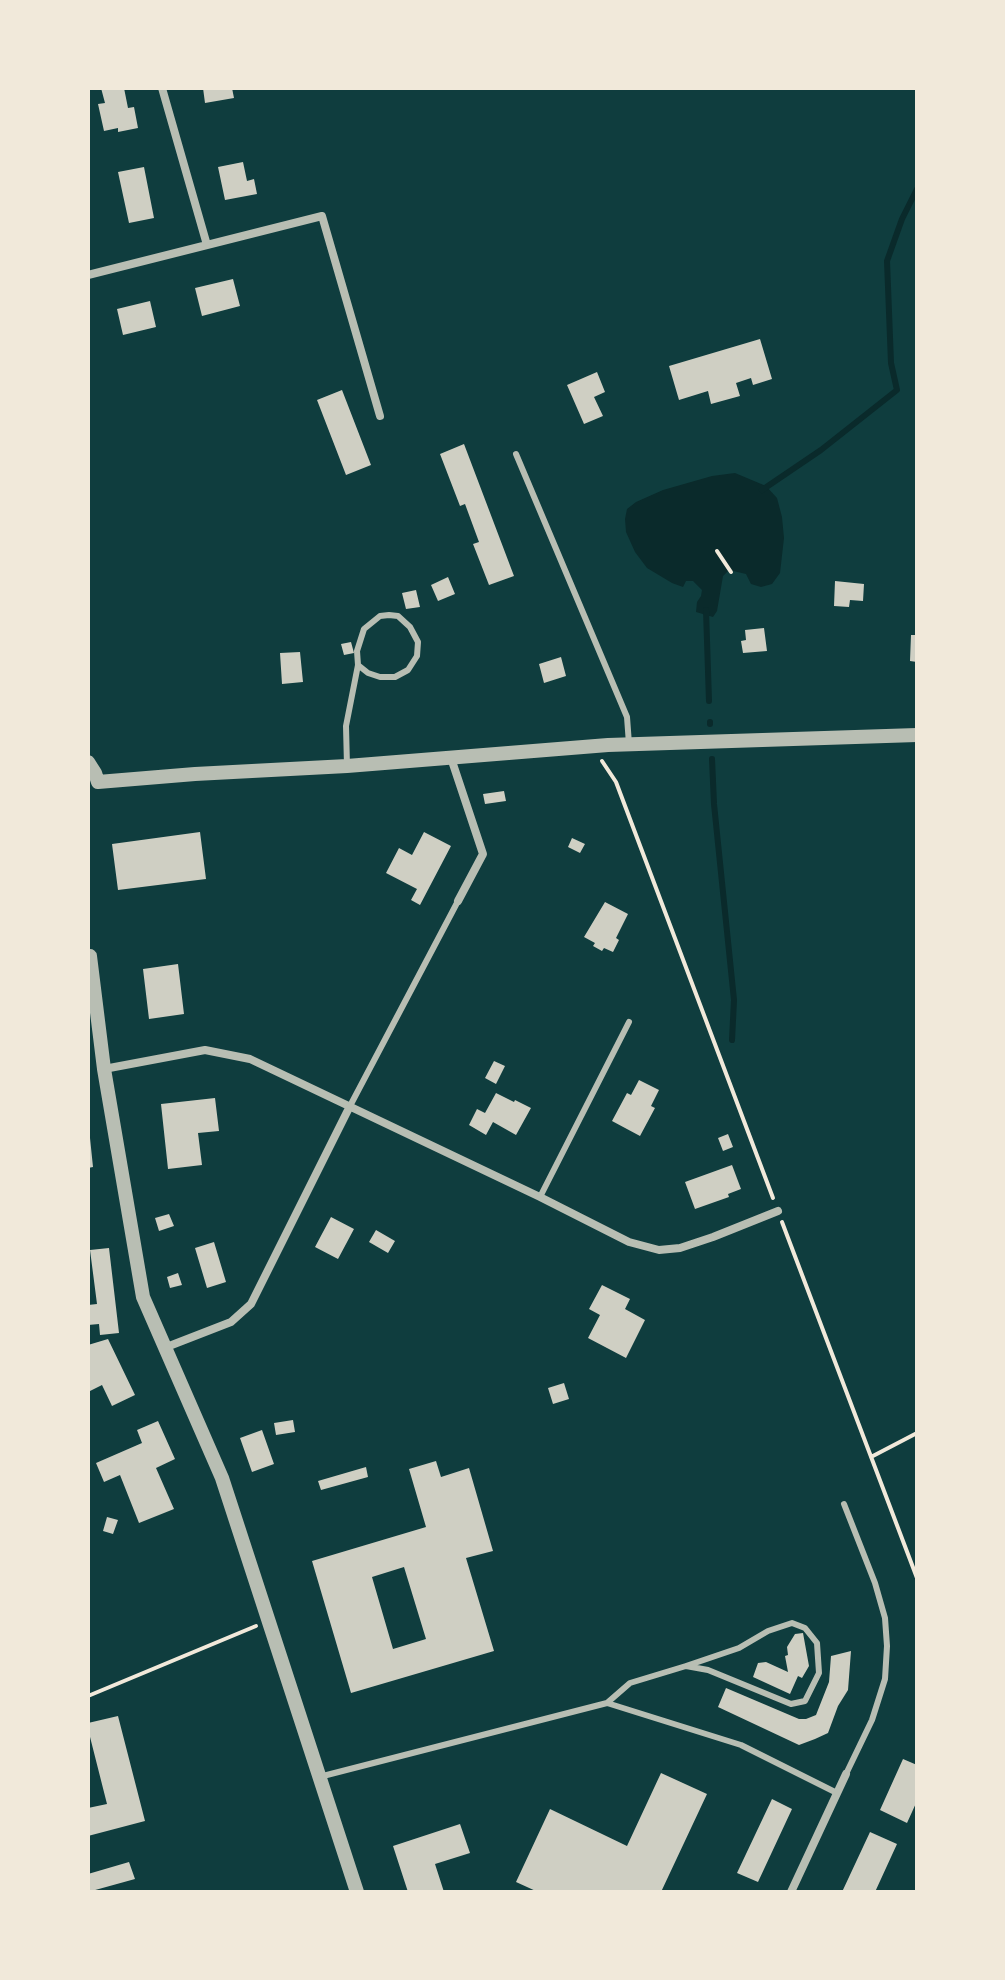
<!DOCTYPE html>
<style>
body{margin:0}
#map{position:relative;width:1005px;height:1980px;overflow:hidden;background:#0f3d3e;font-family:"Source Sans 3",sans-serif}
canvas{display:block}
.frame{position:absolute;inset:0;border:90px solid #f1e9da;pointer-events:none}
</style>
<div id="map">
<canvas width="1005" height="1980"></canvas>
<div class="frame"></div>
</div>
<script>
const context = document.querySelector('canvas').getContext('2d');
context.lineJoin = 'round';
function fill(path, color) {
  context.fillStyle = color;
  context.fill(path, 'evenodd');
}
function toPath(rows) {
  const path = new Path2D();
  for (const r of rows) {
    path.moveTo(r[0], r[1]);
    for (let i = 2; i < r.length; i += 2) path.lineTo(r[i], r[i + 1]);
  }
  return path;
}
function strokePath(path, color, width, dash) {
  context.strokeStyle = color;
  context.lineWidth = width;
  context.lineCap = dash ? 'butt' : 'round';
  context.setLineDash(dash || []);
  context.stroke(path);
}
const water = toPath([
 [735,473,766,486,777,498,782,517,784,538,780,573,772,584,761,587,751,584,746,574,729,570,723,576,717,611,713,617,696,612,697,602,701,596,702,590,693,581,686,581,683,587,672,583,647,568,635,552,626,532,625,519,627,509,636,502,663,490,712,476]
]);
const stream = toPath([
 [762,490,821,450,897,390,891,363,887,261,902,219,917,189],
 [706,610,709,701],
 [710,724,710,722],
 [712,759,714,804,734,1000,732,1040]
]);
const building = toPath([
 [101,88,124,88,128,108,134,107,138,128,118,132,118,128,104,131,98,104,105,103],
 [203,88,232,88,234,98,205,103],
 [243,162,247,181,254,179,257,194,225,200,218,167],
 [144,167,154,218,129,223,118,172],
 [233,279,240,306,202,316,195,288],
 [150,301,156,327,123,335,117,309],
 [760,339,772,379,753,385,751,378,736,383,740,396,711,404,708,391,679,400,669,366],
 [597,372,605,392,594,397,603,416,584,424,567,385],
 [342,390,371,465,346,475,317,400],
 [464,444,514,576,489,585,473,544,479,542,465,504,460,506,440,454],
 [448,577,455,594,438,601,431,585],
 [835,581,864,584,863,601,850,600,849,607,834,606],
 [416,590,420,607,406,609,402,593],
 [764,628,767,651,743,653,741,641,746,640,745,630],
 [911,635,917,635,917,662,910,661],
 [351,642,354,653,344,655,341,644],
 [300,652,303,682,282,684,280,653],
 [561,657,566,676,544,683,539,664],
 [504,791,506,801,485,804,483,794],
 [200,832,206,879,118,890,112,844],
 [424,832,451,846,420,905,411,900,417,889,386,873,399,848,412,855],
 [572,838,585,844,580,853,568,847],
 [605,902,628,914,616,938,619,940,613,952,604,948,602,951,593,946,595,943,584,937],
 [178,964,184,1014,149,1019,143,969],
 [494,1061,505,1066,496,1084,485,1078],
 [639,1080,659,1090,651,1106,655,1108,640,1136,612,1121,627,1093,631,1095],
 [496,1093,514,1102,515,1100,531,1108,516,1135,493,1122,486,1135,469,1125,477,1109,485,1113],
 [215,1098,219,1131,198,1133,202,1165,168,1169,161,1104],
 [728,1134,733,1147,723,1151,718,1138],
 [88,1138,90,1138,93,1167,88,1168],
 [732,1165,741,1189,728,1194,729,1197,695,1209,685,1182],
 [169,1214,174,1226,159,1231,155,1218],
 [331,1217,354,1229,338,1259,315,1247],
 [376,1230,395,1241,388,1253,369,1242],
 [214,1242,226,1282,207,1288,195,1248],
 [109,1248,119,1333,100,1335,99,1324,88,1325,88,1305,97,1304,90,1250],
 [178,1273,182,1285,170,1288,167,1277],
 [602,1285,630,1299,625,1309,645,1320,626,1358,588,1338,600,1315,589,1309],
 [108,1339,135,1395,112,1406,102,1385,88,1392,88,1345],
 [564,1383,569,1399,553,1404,548,1388],
 [293,1420,295,1432,276,1435,274,1423],
 [158,1421,175,1459,156,1468,174,1509,139,1523,120,1475,104,1482,96,1463,142,1443,137,1430],
 [262,1430,274,1464,252,1472,240,1438],
 [436,1461,441,1477,469,1468,493,1551,466,1558,494,1651,351,1693,312,1561,426,1527,409,1469],
 [404,1567,426,1639,393,1649,372,1577],
 [366,1467,368,1477,321,1490,318,1481],
 [107,1517,118,1520,113,1534,103,1531],
 [803,1633,809,1666,802,1678,798,1676,790,1694,753,1677,758,1663,766,1662,788,1672,785,1656,788,1655,787,1647,795,1634],
 [851,1651,848,1690,838,1706,828,1733,815,1739,799,1745,718,1707,726,1688,799,1719,806,1719,816,1715,829,1682,831,1656],
 [118,1716,145,1821,88,1836,88,1808,107,1804,88,1729,88,1723],
 [903,1759,917,1765,917,1801,907,1823,880,1810],
 [661,1773,707,1794,661,1892,538,1892,516,1882,550,1809,627,1846],
 [772,1799,792,1809,758,1882,737,1873],
 [460,1824,470,1853,435,1864,444,1892,408,1892,393,1846],
 [870,1832,897,1844,875,1892,842,1892],
 [129,1862,135,1879,88,1892,88,1874]
]);
const path = toPath([
 [717,551,731,572],
 [602,761,616,782,773,1198],
 [782,1222,917,1578],
 [871,1457,917,1433],
 [88,1696,256,1626]
]);
const service = toPath([
 [516,454,627,717,629,744],
 [347,766,346,726,358,665,357,651,364,629,380,616,389,615,398,616,410,627,418,642,417,656,408,670,395,677,380,677,368,673,358,665],
 [350,1106,458,901],
 [540,1197,629,1022],
 [844,1504,875,1583,885,1618,887,1646,885,1679,872,1720,846,1774],
 [607,1703,630,1683,686,1666,708,1670,791,1704,805,1701,819,1673,817,1643,805,1628,792,1623,768,1631,739,1648,686,1666],
 [319,1777,607,1703,741,1745,837,1793]
]);
const minor = toPath([
 [162,88,207,245],
 [88,275,322,216,380,416],
 [451,758,483,854,458,901],
 [104,1069,205,1050,250,1059,540,1197,629,1242,659,1250,680,1248,713,1237,778,1211],
 [164,1348,231,1322,251,1304,350,1106],
 [791,1892,846,1774]
]);
const tertiary = toPath([
 [88,762,95,773,98,782,195,774,347,766,608,745,917,735],
 [90,956,104,1069,143,1297,222,1478,357,1892]
]);
fill(water, '#0a2a2b');
strokePath(stream, '#0a2a2b', 6);
fill(building, '#cfcfc3');
strokePath(path, '#f1e9da', 4);
strokePath(service, '#b8beb3', 6);
strokePath(minor, '#b8beb3', 8);
strokePath(tertiary, '#b8beb3', 14);
</script>
